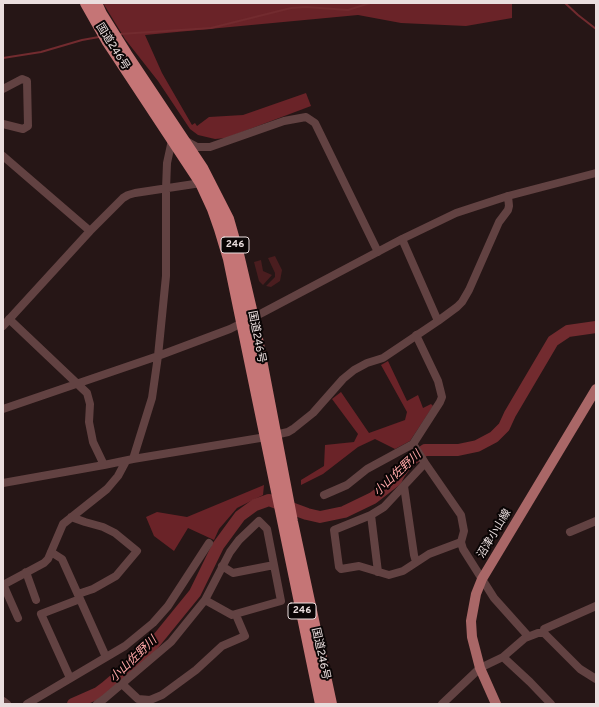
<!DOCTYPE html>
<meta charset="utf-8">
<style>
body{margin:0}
#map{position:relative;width:599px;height:707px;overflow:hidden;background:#261616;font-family:Overpass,sans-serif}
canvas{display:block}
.frame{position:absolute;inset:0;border:4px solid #eadede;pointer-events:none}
</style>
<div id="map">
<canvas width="599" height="707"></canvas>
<div class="frame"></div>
</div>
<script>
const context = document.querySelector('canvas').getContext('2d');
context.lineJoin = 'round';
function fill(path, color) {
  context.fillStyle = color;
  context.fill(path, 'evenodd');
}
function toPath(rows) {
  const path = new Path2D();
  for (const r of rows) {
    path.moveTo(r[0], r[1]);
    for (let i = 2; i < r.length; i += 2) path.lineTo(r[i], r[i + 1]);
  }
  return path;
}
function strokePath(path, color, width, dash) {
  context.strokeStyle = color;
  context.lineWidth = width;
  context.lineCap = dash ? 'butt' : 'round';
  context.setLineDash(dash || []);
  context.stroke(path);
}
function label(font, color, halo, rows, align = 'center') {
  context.font = font + ' Overpass,"Noto Sans JP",sans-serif';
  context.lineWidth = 4;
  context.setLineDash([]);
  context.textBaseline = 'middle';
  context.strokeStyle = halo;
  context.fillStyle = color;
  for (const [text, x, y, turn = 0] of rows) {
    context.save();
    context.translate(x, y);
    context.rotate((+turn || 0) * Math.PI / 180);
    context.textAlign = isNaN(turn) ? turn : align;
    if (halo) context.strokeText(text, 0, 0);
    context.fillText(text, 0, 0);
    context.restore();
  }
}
const green = toPath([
 [275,256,282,270,280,281,271,287,266,286,275,277,275,273,268,258],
 [261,260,263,271,272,275,263,285,259,281,254,262]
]);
const forest = toPath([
 [103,3,512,3,512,18,466,26,401,23,358,15,145,35,162,73,192,125,195,123,197,126,209,117,243,115,306,93,311,106,226,138,215,139,198,135,190,129,158,81,125,39],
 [388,361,407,401,418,395,423,408,431,404,433,406,410,441,395,449,375,439,358,447,323,474,301,485,301,480,324,466,325,445,354,442,358,434,332,399,341,392,369,433,405,420,407,412,381,365],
 [264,485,263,495,237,508,219,529,214,540,188,528,174,551,154,536,146,517,157,512,187,517]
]);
const stream = toPath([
 [565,3,578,15,596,29],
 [120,34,211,28,291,8,306,7,348,10,370,3],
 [3,58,41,52,82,40,99,37]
]);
const river = toPath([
 [73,704,98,693,106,687,147,652,195,593,218,546,240,516,255,505,269,500,307,514,320,517,344,512,373,498,396,480,399,474,407,463,425,450,458,450,477,446,494,437,504,427,510,414,553,341,568,331,596,327]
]);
const minor = toPath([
 [3,89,22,79,27,81,28,126,23,129,3,124],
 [186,141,197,147,210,147,284,121,306,117,315,123,378,252],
 [3,156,90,231],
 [402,239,438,321],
 [9,319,87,393,90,404,89,422,93,442,104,465],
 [3,326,90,231,123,198,128,195,135,193,201,183],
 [3,409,158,356,230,329,262,313,402,239,456,213,508,196,596,173],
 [413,444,425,463,461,515,464,531,461,542,463,549,494,598,528,636],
 [133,459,152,398,158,356,166,276,166,189,167,163,172,140],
 [425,463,384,507,371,515,334,530,339,567,341,569,359,566,389,575,403,571,429,554,461,542],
 [3,483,104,465,133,459,266,437,288,432,293,429,313,413,343,379,354,370,367,363,383,358,438,321,457,307,462,302,469,290,499,222,508,210,509,206,508,196],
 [404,486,414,555,416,562],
 [324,495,347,485,367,469,413,444,440,402,442,397,438,381,416,335],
 [371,515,378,572],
 [71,517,85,522,103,527,115,533,137,551,116,576,93,589,78,594],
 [570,532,596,521],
 [51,552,62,559,106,657],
 [222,566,233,573,274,565],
 [26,572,36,600],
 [3,584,18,618],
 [3,585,44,563,48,559,63,524,107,489,118,476,126,461],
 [544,633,544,629,596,606],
 [503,657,530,682,551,704],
 [70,678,41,614,80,599],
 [122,684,138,699,150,700,162,695,196,670,222,646,245,636,236,615],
 [3,701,7,704],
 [27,704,125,646,153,623,168,606,209,543],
 [97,704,104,699,171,642,205,600,230,552,239,540,259,521,267,529,281,601,232,615,205,600],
 [442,704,480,668,503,657,525,638,538,633,544,633,580,669,596,679]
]);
const major = toPath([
 [496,704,480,668,472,637,471,621,476,594,482,579,596,389]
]);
const highway = toPath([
 [86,3,108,42,201,183,213,209,220,229,229,259,321,704],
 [96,3,101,14,126,54,202,168,228,219,238,254,253,318,292,522,331,704]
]);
const shields = [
 [235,245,28],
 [302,611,28]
];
const shieldNames = [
 ["246",235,245],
 ["246",302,611]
];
const streetNames = [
 ["国道246号",112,47,58],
 ["国道246号",256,337,79],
 ["沼津小山線",495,534,-59],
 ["国道246号",320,654,78]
];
const waterNames = [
 ["小山佐野川",398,474,-43],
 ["小山佐野川",134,660,-44]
];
fill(green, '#4a1d1f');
fill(forest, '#6a2328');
strokePath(stream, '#722b2f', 2);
strokePath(river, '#722b2f', 12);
strokePath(minor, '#624242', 8);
strokePath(major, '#a96767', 10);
strokePath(highway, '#c57576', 12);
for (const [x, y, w] of shields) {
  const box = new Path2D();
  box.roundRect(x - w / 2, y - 8, w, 16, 3);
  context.fillStyle = '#0a0505';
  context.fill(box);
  strokePath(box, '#eadede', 1);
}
label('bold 10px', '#eadede', null, shieldNames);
label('11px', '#eadede', '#0a0505', streetNames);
label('italic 12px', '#fea6a6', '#0a0505', waterNames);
</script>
